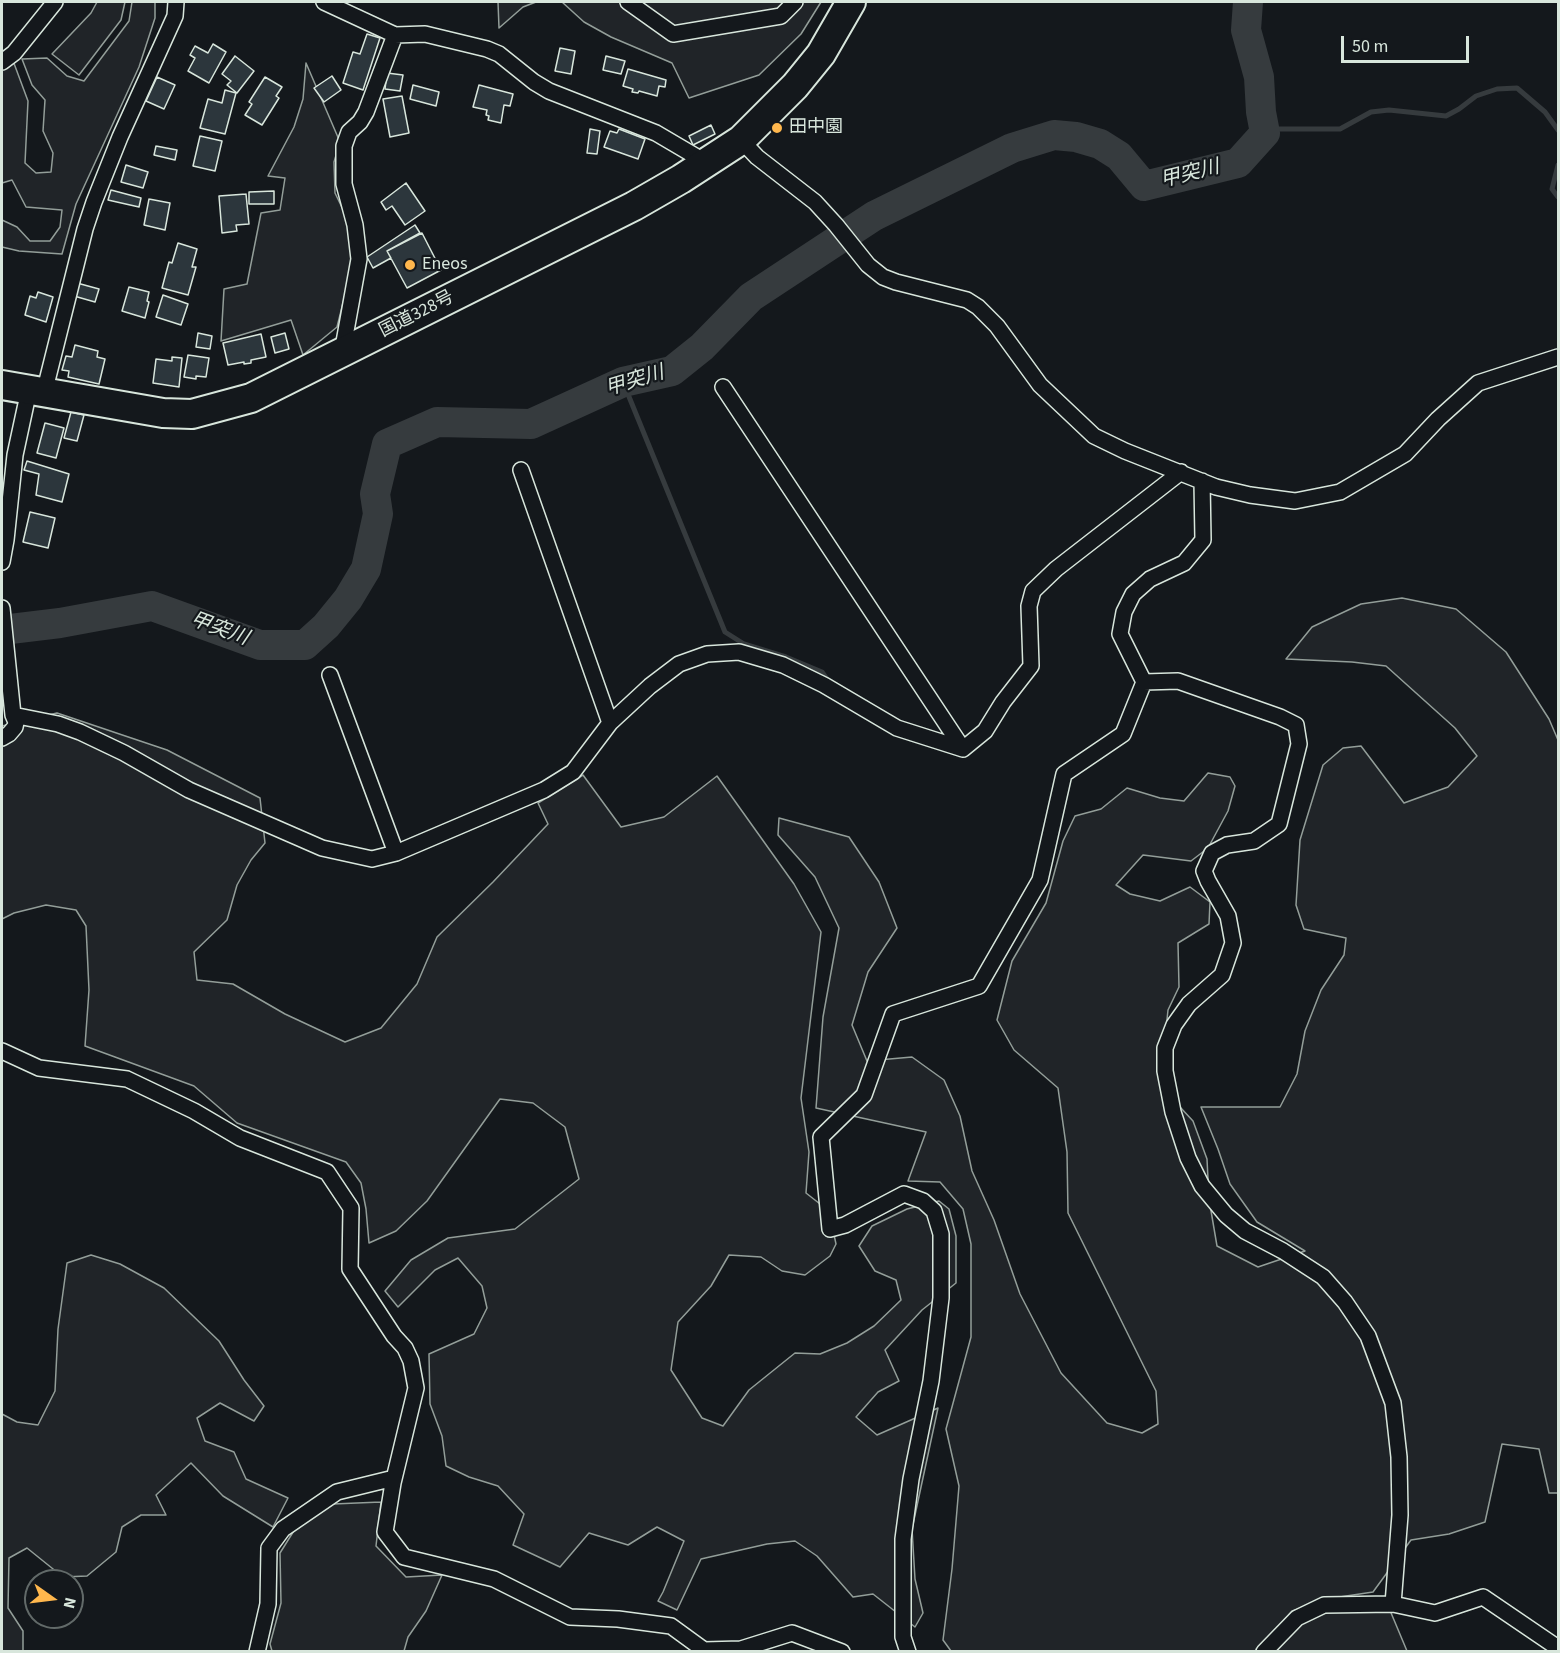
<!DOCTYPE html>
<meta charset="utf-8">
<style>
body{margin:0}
#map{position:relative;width:1560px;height:1653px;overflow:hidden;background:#14181c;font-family:"Source Sans 3",sans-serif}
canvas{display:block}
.frame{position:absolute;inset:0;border:3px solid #d8e6dc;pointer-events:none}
.north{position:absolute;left:24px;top:1569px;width:60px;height:60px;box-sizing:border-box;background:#14181c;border:2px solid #626a69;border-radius:50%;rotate:104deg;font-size:16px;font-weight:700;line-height:24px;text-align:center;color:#d8e6dc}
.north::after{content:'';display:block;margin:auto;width:21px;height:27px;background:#ffb74d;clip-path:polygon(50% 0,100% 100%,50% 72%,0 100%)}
.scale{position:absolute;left:1341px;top:36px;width:128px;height:27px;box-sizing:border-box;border:3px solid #d8e6dc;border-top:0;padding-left:8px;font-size:18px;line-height:21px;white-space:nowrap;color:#d8e6dc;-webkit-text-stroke:4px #14181c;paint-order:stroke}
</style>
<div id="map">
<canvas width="1560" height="1653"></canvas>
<div class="frame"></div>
<div class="north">N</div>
<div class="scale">50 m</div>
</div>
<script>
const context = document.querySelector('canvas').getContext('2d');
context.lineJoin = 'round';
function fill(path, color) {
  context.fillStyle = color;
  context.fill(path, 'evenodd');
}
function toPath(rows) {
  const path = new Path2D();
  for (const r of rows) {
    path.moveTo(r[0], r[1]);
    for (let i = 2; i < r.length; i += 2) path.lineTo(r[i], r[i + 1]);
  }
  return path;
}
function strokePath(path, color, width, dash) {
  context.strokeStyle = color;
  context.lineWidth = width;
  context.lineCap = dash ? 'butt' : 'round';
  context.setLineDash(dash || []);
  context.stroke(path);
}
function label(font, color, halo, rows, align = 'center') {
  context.font = font + ' "Source Sans 3","Noto Sans JP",sans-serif';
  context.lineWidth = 4.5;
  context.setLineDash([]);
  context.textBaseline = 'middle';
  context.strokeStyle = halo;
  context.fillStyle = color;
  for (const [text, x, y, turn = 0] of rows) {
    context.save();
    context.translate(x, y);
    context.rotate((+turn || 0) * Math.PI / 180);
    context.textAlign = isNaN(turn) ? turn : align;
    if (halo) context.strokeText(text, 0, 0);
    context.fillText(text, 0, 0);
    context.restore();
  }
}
const green = toPath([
 [97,2,125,2,121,20,79,75,52,54,91,13,97,2],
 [132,2,155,2,155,18,139,67,76,204,62,254,19,251,2,247,2,220,17,227,30,241,50,241,60,227,62,210,26,207,12,180,2,183,2,55,12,58,28,101,25,163,36,173,51,172,53,153,43,131,45,100,32,85,22,59,47,58,67,76,84,81,129,21,132,2],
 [498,2,536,2,523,7,499,28,498,2],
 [562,2,821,2,801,34,759,75,689,98,672,63,611,37,584,22,562,2],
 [306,63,340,142,334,162,335,193,350,224,352,267,337,327,303,355,291,320,221,341,224,289,247,284,261,213,280,210,285,178,268,176,294,127,303,99,306,63],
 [1402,598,1456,609,1506,652,1549,719,1558,740,1558,1493,1549,1493,1539,1449,1502,1444,1485,1522,1449,1534,1411,1540,1373,1592,1333,1598,1292,1611,1258,1651,951,1651,943,1640,952,1569,959,1486,946,1429,971,1337,971,1244,963,1209,940,1182,908,1181,926,1132,816,1108,823,1017,839,928,815,877,778,835,779,818,849,837,879,882,897,928,868,972,852,1025,867,1061,912,1057,944,1080,960,1116,972,1171,994,1220,1020,1294,1061,1373,1107,1423,1142,1433,1158,1424,1156,1391,1068,1213,1067,1152,1058,1088,1014,1050,997,1020,1012,961,1046,903,1063,841,1075,816,1101,809,1127,788,1160,798,1184,801,1208,773,1230,777,1235,786,1228,811,1208,848,1191,861,1143,855,1116,885,1130,894,1160,901,1190,887,1210,902,1209,924,1178,943,1179,987,1168,1010,1165,1039,1167,1093,1193,1121,1207,1159,1209,1199,1217,1246,1258,1267,1305,1251,1257,1222,1230,1184,1218,1149,1201,1107,1280,1107,1297,1074,1305,1031,1321,990,1344,955,1346,938,1304,929,1296,905,1300,840,1323,765,1343,748,1361,746,1404,803,1448,787,1477,756,1455,728,1386,666,1352,662,1286,659,1312,627,1361,604,1402,598],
 [57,713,167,750,260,798,265,843,251,860,237,885,227,920,194,952,197,980,233,984,285,1014,345,1042,381,1028,417,984,437,937,493,882,548,824,538,803,583,775,621,827,664,817,717,776,794,884,821,932,801,1098,809,1152,806,1193,829,1211,836,1244,830,1256,805,1275,782,1271,761,1257,729,1255,711,1286,678,1322,671,1370,702,1418,723,1426,749,1390,795,1353,820,1354,847,1343,874,1326,901,1300,896,1280,875,1271,859,1246,872,1226,907,1209,939,1201,949,1209,956,1236,956,1283,922,1310,885,1350,899,1381,878,1392,856,1417,877,1435,938,1408,912,1529,915,1579,923,1613,915,1627,873,1594,853,1597,817,1556,795,1541,767,1544,701,1559,677,1610,658,1601,663,1592,684,1541,657,1527,628,1545,589,1533,560,1567,513,1545,524,1514,498,1486,469,1477,446,1466,442,1436,430,1404,429,1354,474,1334,487,1308,482,1286,458,1258,435,1270,398,1307,385,1291,411,1260,448,1238,515,1229,579,1179,565,1127,533,1103,500,1099,427,1201,396,1231,369,1243,366,1209,361,1183,346,1162,237,1123,194,1086,85,1046,89,990,86,926,76,910,46,905,14,913,2,919,2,726,57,713],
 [91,1255,120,1264,164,1288,219,1341,244,1380,264,1406,254,1421,220,1403,197,1418,205,1441,234,1452,246,1479,288,1498,273,1527,223,1496,191,1463,156,1495,166,1515,141,1515,122,1527,116,1552,87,1576,63,1577,27,1548,9,1558,8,1608,23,1631,23,1651,2,1651,2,1414,17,1422,38,1425,55,1391,58,1329,67,1263,91,1255],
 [381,1502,376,1546,406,1577,442,1575,426,1611,408,1637,404,1651,272,1651,270,1644,281,1603,280,1553,300,1521,333,1504,381,1502],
 [1389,1608,1407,1651,1275,1652,1286,1638,1314,1612,1389,1608]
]);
const stream = toPath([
 [1264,129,1340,129,1371,112,1389,110,1446,116,1459,109,1476,96,1497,89,1517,88,1545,112,1558,130],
 [1558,165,1552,189,1558,197],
 [623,382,725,632,744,644,786,657,822,672,829,682]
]);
const river = toPath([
 [2,630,60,623,152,606,260,645,305,645,326,626,348,599,366,569,378,514,375,494,387,444,437,422,531,424,623,382,672,371,702,347,751,297,874,216,1012,148,1054,135,1076,137,1100,144,1119,156,1144,186,1238,163,1265,133,1261,112,1259,77,1246,30,1248,2]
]);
const building = toPath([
 [367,34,380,38,363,90,343,83,353,52,360,54,367,34],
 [213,44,226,52,209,83,188,71,195,58,190,55,195,46,208,53,213,44],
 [560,48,575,51,571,74,555,71,560,48],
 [235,56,254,71,237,93,227,85,231,81,222,74,235,56],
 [606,56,625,61,621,74,603,70,606,56],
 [628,69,666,80,665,87,659,86,657,96,639,91,638,93,632,92,633,89,623,86,628,69],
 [387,73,403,75,400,91,385,89,387,73],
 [332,76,341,90,324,102,314,88,332,76],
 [157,77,175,85,164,109,146,101,157,77],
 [265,77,282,87,276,96,279,98,262,125,245,115,252,104,249,102,265,77],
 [413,85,439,92,436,106,410,99,413,85],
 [479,85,513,94,510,106,504,105,501,123,488,120,489,116,486,115,487,110,473,107,479,85],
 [225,90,236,93,225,134,200,128,208,99,222,103,225,90],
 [402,96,409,133,390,137,383,99,402,96],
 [711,125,715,134,693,145,689,136,711,125],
 [590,129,600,131,597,154,587,153,590,129],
 [619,129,645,139,638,159,604,147,610,131,617,133,619,129],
 [200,136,222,141,215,171,193,166,200,136],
 [156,146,177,150,175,160,154,155,156,146],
 [126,165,148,172,143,188,121,182,126,165],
 [406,183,425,211,405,225,392,206,386,210,381,202,406,183],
 [111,190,141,198,139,207,108,200,111,190],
 [274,191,274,204,249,204,249,192,274,191],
 [246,194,249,224,236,225,237,231,222,233,219,196,246,194],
 [149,199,170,203,165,230,144,225,149,199],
 [415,225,420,233,387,251,391,258,373,268,367,257,415,225],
 [422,233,441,270,407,288,387,251,422,233],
 [178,243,197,249,192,267,196,267,188,295,162,288,169,262,172,263,178,243],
 [77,283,99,289,95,302,74,296,77,283],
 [129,287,149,292,147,301,149,302,145,318,122,311,129,287],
 [38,292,53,297,46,322,25,315,30,296,36,298,38,292],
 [163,295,188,304,181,325,156,317,163,295],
 [198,333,212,336,210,349,196,347,198,333],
 [285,333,289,349,275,353,271,337,285,333],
 [261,334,266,357,251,360,251,363,244,364,244,362,228,365,223,343,261,334],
 [75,345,98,351,97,357,105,359,99,384,68,377,69,371,62,370,66,356,72,357,75,345],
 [188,355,209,358,206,377,196,376,196,379,184,377,188,355],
 [172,357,182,358,179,387,153,383,156,359,172,361,172,357],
 [71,412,84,415,77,441,64,438,71,412],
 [45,423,64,428,56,458,37,453,45,423],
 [27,461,69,474,62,502,36,495,39,474,24,470,27,461],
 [30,512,55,518,48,548,23,542,30,512]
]);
const street = toPath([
 [324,2,395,35,425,34,487,49,499,54,534,82,549,91,656,133,707,163],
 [628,2,673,34,781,16,795,2],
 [2,62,14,53,55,2],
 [741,140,757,157,815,202,836,225,868,265,883,277,896,282,967,300,978,307,997,326,1040,385,1094,436,1125,451,1216,487,1250,495,1295,501,1340,492,1405,454,1438,419,1478,383,1558,357],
 [342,353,359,259,355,225,344,184,344,146,349,132,360,122,366,112,395,35],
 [723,387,963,749],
 [44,393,85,229,94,202,120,137,175,16,176,2],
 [521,470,610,723],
 [1202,481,1203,540,1184,563,1150,579,1133,594,1124,612,1120,634,1144,682,1178,681,1280,717,1296,725,1299,744,1279,824,1254,841,1227,845,1212,853,1204,871,1208,881,1228,916,1233,943,1222,975,1189,1004,1174,1025,1165,1048,1165,1071,1173,1112,1188,1158,1202,1186,1226,1215,1245,1231,1283,1251,1323,1277,1345,1302,1368,1336,1393,1403,1399,1457,1400,1515,1393,1604],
 [2,562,6,540,15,455,29,390],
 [2,608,13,715,16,722,15,727,9,734,2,738],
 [330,675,396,853],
 [13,715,58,724,80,732,124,753,189,790,322,848,372,859,396,853,544,790,573,772,610,723,650,686,679,664,707,654,739,652,783,665,824,685,897,728,963,749],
 [963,749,985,731,1003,702,1031,666,1029,606,1033,591,1056,569,1181,472],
 [2,1051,39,1068,127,1079,194,1111,240,1138,327,1172,351,1208,350,1269,394,1336,405,1348,411,1361,416,1388,393,1483,385,1532,404,1557,494,1579,570,1617,618,1619,671,1626,704,1650,741,1649,792,1633,842,1652],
 [257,1652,268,1604,269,1548,283,1529,337,1492,394,1478],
 [908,1652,903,1637,903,1539,911,1479,931,1381,941,1298,941,1234,934,1211,923,1201,904,1194,845,1225,830,1229,821,1137,864,1095,893,1014,979,986,1040,880,1064,774,1123,734,1144,682],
 [1264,1652,1297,1618,1324,1605,1393,1604,1435,1613,1483,1597,1558,1648]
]);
const highway = toPath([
 [2,385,163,413,192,414,251,398,634,206,681,179,741,140,795,86,821,54,851,2]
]);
const markers = [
 [777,128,6,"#ffb74d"],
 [410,265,6,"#ffb74d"]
];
const poiNames = [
 ["田中園",789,128],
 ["Eneos",422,265]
];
const streetNames = [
 ["国道328号",417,315,-27]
];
const waterNames = [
 ["甲突川",1190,175,-14],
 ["甲突川",635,382,-17],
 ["甲突川",219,630,20]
];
fill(green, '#202428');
strokePath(green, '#939e99', 1.5);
strokePath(stream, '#363b3e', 5);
strokePath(river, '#363b3e', 30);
fill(building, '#2c363c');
strokePath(building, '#d8e6dc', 1.5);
strokePath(street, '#d8e6dc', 18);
strokePath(highway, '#d8e6dc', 32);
strokePath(street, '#14181c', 15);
strokePath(highway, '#14181c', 28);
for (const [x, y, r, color] of markers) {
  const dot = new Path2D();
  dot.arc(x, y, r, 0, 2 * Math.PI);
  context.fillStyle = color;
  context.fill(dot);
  strokePath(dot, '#14181c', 2);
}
label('18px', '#d8e6dc', '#14181c', poiNames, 'left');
label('18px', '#d8e6dc', '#14181c', streetNames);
label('italic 20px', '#d8e6dc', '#14181c', waterNames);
</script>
